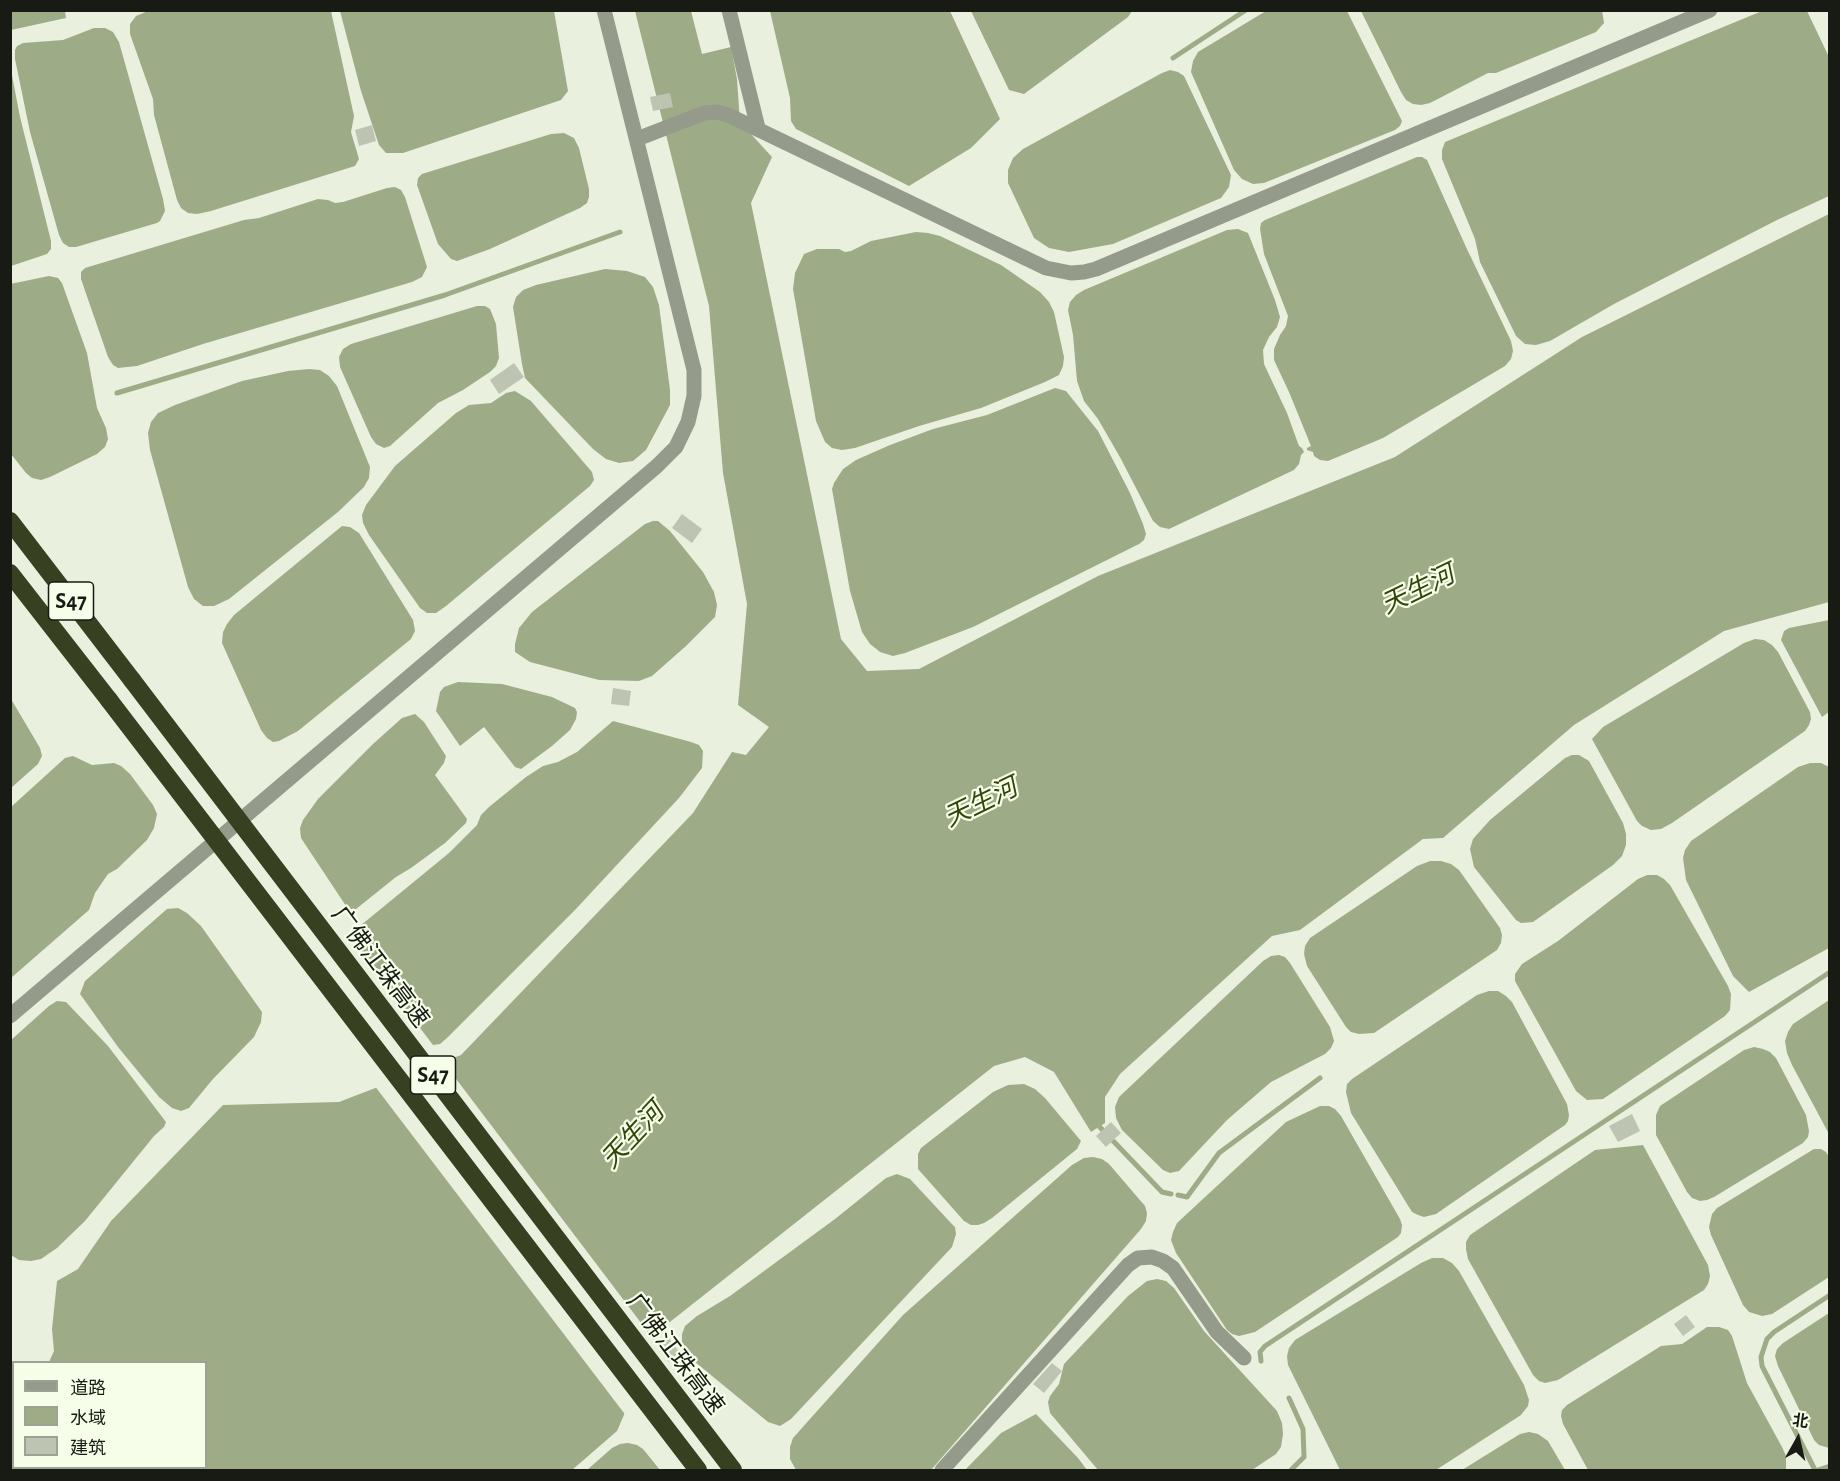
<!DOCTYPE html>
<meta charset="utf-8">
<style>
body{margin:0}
#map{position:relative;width:1840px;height:1481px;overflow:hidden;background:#e9f0dd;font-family:"Alegreya Sans","Noto Sans SC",sans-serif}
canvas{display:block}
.frame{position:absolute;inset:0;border:12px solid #181b14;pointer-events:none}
.legend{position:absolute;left:12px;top:1361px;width:195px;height:108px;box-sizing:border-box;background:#f6feea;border:2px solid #9da394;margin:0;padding:8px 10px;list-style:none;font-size:18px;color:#181b14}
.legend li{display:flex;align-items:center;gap:12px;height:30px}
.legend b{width:30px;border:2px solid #9da394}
.north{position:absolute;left:1768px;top:1409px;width:60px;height:60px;-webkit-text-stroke:4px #f6feea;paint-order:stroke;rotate:8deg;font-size:16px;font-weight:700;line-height:24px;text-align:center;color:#181b14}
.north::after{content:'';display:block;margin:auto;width:21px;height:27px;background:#181b14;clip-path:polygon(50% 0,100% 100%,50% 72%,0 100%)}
</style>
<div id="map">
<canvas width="1840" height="1481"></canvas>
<div class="frame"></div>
<ul class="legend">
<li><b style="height:8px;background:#959b8b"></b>道路</li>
<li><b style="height:16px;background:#9eab87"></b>水域</li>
<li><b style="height:16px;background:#bdc4b1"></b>建筑</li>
</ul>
<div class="north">北</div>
</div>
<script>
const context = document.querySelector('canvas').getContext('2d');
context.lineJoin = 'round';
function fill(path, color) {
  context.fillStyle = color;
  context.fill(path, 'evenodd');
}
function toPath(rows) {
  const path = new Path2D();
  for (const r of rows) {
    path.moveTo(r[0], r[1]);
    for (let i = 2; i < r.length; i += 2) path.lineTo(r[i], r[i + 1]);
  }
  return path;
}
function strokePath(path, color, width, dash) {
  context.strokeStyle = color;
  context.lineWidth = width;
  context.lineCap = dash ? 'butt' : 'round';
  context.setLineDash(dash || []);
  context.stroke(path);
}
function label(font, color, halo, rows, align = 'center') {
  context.font = font + ' "Alegreya Sans","Noto Sans SC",sans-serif';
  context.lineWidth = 4.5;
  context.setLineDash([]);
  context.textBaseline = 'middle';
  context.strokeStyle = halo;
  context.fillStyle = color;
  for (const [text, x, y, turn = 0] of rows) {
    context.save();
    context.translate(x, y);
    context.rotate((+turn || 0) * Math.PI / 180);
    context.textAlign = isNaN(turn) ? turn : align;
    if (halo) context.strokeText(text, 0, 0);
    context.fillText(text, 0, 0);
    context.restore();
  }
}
const water = toPath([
 [1602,10,1604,23,1596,32,1496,73,1488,73,1430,103,1421,105,1413,104,1406,100,1401,92,1361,11],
 [10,11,65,11,66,18,11,30],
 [148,11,331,11,354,116,351,132,359,159,355,166,211,211,197,214,188,213,181,208,177,200,154,115,153,99,130,34,130,24,136,16],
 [340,11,554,11,568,91,561,100,403,153,386,153,379,145,361,91],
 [635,11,691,11,702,54,731,47,737,79,740,122,772,157,751,203,841,639,867,671,919,669,1098,576,1395,457,1582,337,1829,214,1829,602,1724,631,1574,725,1443,838,1423,839,1300,930,1272,936,1120,1074,1105,1097,1105,1123,1091,1132,1054,1072,1025,1057,994,1066,661,1329,617,1431,572,1470,11,1470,10,1416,13,1414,14,1468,206,1468,206,1362,49,1362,54,1351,52,1329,57,1281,78,1269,111,1221,223,1105,339,1102,461,1055,693,813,732,752,746,755,769,727,738,705,747,604,723,473,709,306],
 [770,11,950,11,1000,119,971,148,909,186,796,129,791,121,790,98],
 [971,11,1132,11,1128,17,1024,94,1009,90],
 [1266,11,1347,11,1402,121,1400,126,1395,130,1264,183,1253,184,1242,179,1234,170,1191,72,1193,61,1198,52],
 [1762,11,1807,11,1829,57,1829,196,1777,220,1614,304,1550,341,1536,345,1525,344,1516,336,1480,262,1475,239,1442,159,1442,150,1445,142],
 [94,28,105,28,113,32,119,42,163,199,165,211,160,221,157,223,76,247,69,247,63,243,59,235,30,132,15,59,15,50,17,46,23,43,63,40],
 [11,70,20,117,51,241,51,249,47,254,11,266],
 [1170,70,1178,72,1184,76,1231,175,1229,187,1221,198,1113,244,1069,252,1049,248,1034,238,1008,183,1008,170,1013,158,1023,149,1162,73],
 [564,133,574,138,579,148,589,189,589,197,587,203,580,208,490,249,457,261,451,259,438,244,417,185,418,178,422,174,551,134],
 [1417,157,1422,157,1427,160,1466,247,1511,341,1513,351,1511,359,1505,366,1383,438,1328,461,1320,460,1314,456,1313,452,1307,450,1307,448,1311,446,1289,392,1274,360,1274,349,1280,335,1286,326,1288,316,1264,254,1260,229,1261,223,1265,220],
 [395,187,401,190,405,197,427,267,422,277,412,282,203,344,137,366,118,368,113,365,108,357,81,279,81,272,85,268,244,220,259,218,318,199,328,200,335,203,343,202,387,188],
 [1238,229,1248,233,1275,300,1280,317,1277,327,1269,337,1263,350,1264,364,1287,413,1299,446,1302,448,1304,452,1301,455,1299,464,1294,470,1169,529,1160,527,1153,521,1121,459,1098,419,1084,401,1077,381,1073,335,1068,310,1070,302,1076,295,1084,290,1227,230],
 [916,232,928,233,940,236,1001,265,1040,292,1049,302,1054,312,1064,357,1063,366,1059,375,1045,382,981,408,919,426,855,448,842,450,832,448,825,442,816,421,793,289,795,273,804,254,817,249,839,249,845,252,851,251,871,241],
 [605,269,627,271,645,277,653,287,659,305,670,390,670,405,646,450,633,461,619,463,606,459,593,449,525,378,522,364,513,307,516,297,523,290,536,285],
 [49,276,58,278,62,283,87,353,97,408,106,428,108,439,105,447,97,454,50,477,41,480,32,478,26,473,11,454,10,284],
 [477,306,485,306,490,309,496,324,499,358,496,366,490,372,463,390,438,403,390,446,384,448,376,444,371,437,340,367,339,357,343,349,351,344],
 [309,369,320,370,329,376,337,386,370,467,369,478,364,487,338,512,229,599,214,606,203,606,194,599,188,587,150,450,148,433,151,422,158,413,175,405,242,381,288,371],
 [1055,388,1066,391,1098,431,1130,493,1143,524,1146,534,1144,540,1139,544,973,627,905,653,893,656,880,652,870,644,862,632,850,591,832,489,834,483,843,469,856,460,890,445,933,429,987,415],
 [515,391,531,401,592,472,594,480,590,486,446,606,436,613,427,613,420,608,369,535,363,523,362,515,366,505,395,466,456,413,469,405,491,403,506,393],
 [653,521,658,521,670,531,703,572,714,592,717,605,715,617,686,646,652,676,639,681,599,680,530,662,515,652,515,644,519,628,532,612,645,524],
 [342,526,350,527,359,533,413,620,415,631,411,639,298,731,279,741,273,742,267,738,261,730,222,643,223,632,227,624,234,615],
 [1829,620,1829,712,1822,717,1781,640,1784,631,1789,628],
 [1755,639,1764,640,1772,645,1778,652,1810,712,1811,719,1809,725,1805,731,1672,823,1661,829,1651,830,1642,826,1637,821,1592,739,1603,727,1744,643],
 [458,682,502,684,552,697,575,708,577,712,576,719,570,730,552,746,521,769,515,767,484,727,460,746,436,711,440,692,444,687],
 [11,699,40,748,42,756,38,764,11,788],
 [415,714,424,722,446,756,444,763,435,775,467,819,466,823,445,843,411,868,396,877,356,909,350,909,346,906,301,838,300,828,303,820,318,799,373,744,402,718],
 [613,721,691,742,699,745,703,751,702,768,679,798,575,910,447,1038,440,1044,433,1045,349,935,449,853,477,825,481,815,489,807,526,777,543,766,558,762,577,752],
 [1572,755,1579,755,1589,761,1623,823,1626,834,1626,845,1622,856,1613,865,1533,922,1521,923,1516,920,1474,867,1470,849,1473,839,1490,820,1565,758],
 [73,756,92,765,114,763,121,766,130,774,153,805,157,814,154,828,147,840,117,869,108,874,95,893,89,910,11,978,11,807,65,758],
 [1810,763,1821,763,1829,767,1829,948,1749,992,1733,976,1686,880,1683,858,1685,850,1691,841,1798,767],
 [1430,861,1441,861,1451,864,1459,870,1500,928,1502,935,1501,943,1497,950,1374,1033,1359,1034,1351,1032,1346,1027,1307,966,1304,954,1305,946,1310,938,1417,866],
 [1647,875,1657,875,1664,879,1670,885,1728,986,1731,994,1730,1010,1725,1016,1603,1099,1587,1100,1576,1091,1515,981,1515,974,1522,964,1558,941,1638,879],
 [178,908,187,913,201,926,262,1012,261,1022,254,1037,213,1079,189,1108,181,1111,172,1108,159,1097,118,1047,80,994,85,981,167,909],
 [1279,955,1285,957,1290,963,1330,1027,1334,1041,1331,1048,1325,1054,1271,1082,1227,1120,1179,1171,1170,1173,1163,1170,1122,1130,1116,1118,1115,1107,1119,1097,1263,961,1271,956],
 [1489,991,1498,991,1506,996,1512,1002,1567,1104,1569,1115,1568,1121,1565,1125,1436,1214,1424,1217,1418,1215,1412,1212,1351,1113,1346,1092,1347,1084,1352,1079,1477,995],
 [1829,1000,1829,1134,1792,1065,1787,1053,1785,1041,1788,1032,1793,1024],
 [57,1001,66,1002,108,1046,166,1122,164,1127,154,1136,85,1221,57,1248,41,1259,31,1261,19,1260,11,1255,11,1040,49,1006],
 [1754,1047,1763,1049,1770,1052,1776,1058,1806,1115,1809,1131,1808,1137,1803,1143,1714,1197,1707,1200,1700,1201,1692,1198,1687,1192,1656,1135,1656,1115,1660,1106,1744,1050],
 [1024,1084,1035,1089,1045,1098,1081,1141,1077,1149,992,1218,984,1223,978,1225,971,1225,964,1221,918,1169,918,1154,921,1148,993,1092,1008,1085],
 [1320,1106,1329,1106,1335,1109,1341,1116,1400,1219,1402,1225,1401,1233,1398,1237,1255,1332,1239,1336,1232,1334,1227,1330,1176,1253,1171,1240,1173,1232,1177,1223,1286,1122],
 [1643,1145,1708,1265,1710,1276,1708,1284,1704,1290,1558,1380,1545,1383,1539,1381,1533,1375,1468,1259,1466,1249,1466,1242,1470,1235,1595,1150],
 [1814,1149,1821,1149,1826,1152,1829,1157,1829,1277,1772,1314,1762,1316,1749,1312,1743,1305,1711,1235,1709,1227,1712,1214,1717,1208],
 [1093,1157,1102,1159,1109,1164,1145,1206,1147,1213,1146,1221,1141,1229,931,1470,796,1470,790,1459,790,1447,793,1438,903,1315,1072,1165,1084,1158],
 [897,1174,910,1179,950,1222,955,1227,956,1234,952,1247,791,1419,780,1426,768,1422,689,1357,682,1345,682,1334,685,1326,697,1316,730,1296,835,1219,886,1178],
 [1432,1258,1443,1258,1452,1263,1459,1271,1524,1385,1529,1400,1528,1406,1521,1415,1436,1470,1340,1470,1288,1365,1287,1356,1289,1348,1295,1340,1421,1263],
 [1157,1279,1166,1281,1174,1288,1204,1331,1277,1411,1282,1423,1283,1434,1281,1447,1276,1454,1252,1470,1098,1470,1050,1413,1048,1402,1050,1396,1059,1384,1064,1364,1128,1296,1147,1281],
 [1829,1313,1830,1448,1829,1448,1819,1445,1814,1440,1778,1366,1775,1356,1777,1349,1783,1343],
 [1707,1327,1719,1327,1728,1330,1732,1336,1747,1383,1782,1447,1786,1456,1786,1470,1588,1470,1563,1424,1561,1416,1562,1410,1567,1405,1661,1346,1682,1344],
 [1036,1414,1078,1458,1087,1470,965,1470,1001,1433],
 [1529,1432,1538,1434,1548,1441,1565,1470,1462,1470,1520,1434],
 [628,1443,637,1445,643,1449,660,1470,587,1470,612,1448,620,1444]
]);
const pier = toPath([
 [441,1059,657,1344,627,1417,374,1085]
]);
const stream = toPath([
 [1173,58,1246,10],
 [117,393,445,295,620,232],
 [1095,1122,1162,1192,1171,1194],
 [1178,1195,1187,1197,1219,1153,1320,1078],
 [1261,1361,1260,1352,1265,1346,1830,972],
 [1289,1398,1303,1429,1304,1457,1291,1470],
 [1815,1470,1762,1366,1761,1357,1767,1339,1774,1332,1830,1295],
 [1818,1470,1830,1466]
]);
const building = toPath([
 [670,93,673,107,653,111,650,97],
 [372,125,376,141,359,146,355,130],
 [514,363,524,377,499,394,490,380],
 [682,514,702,529,692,543,672,528],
 [613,688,631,691,629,706,611,704],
 [1632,1114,1640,1131,1618,1142,1609,1126],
 [1111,1122,1121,1133,1106,1147,1096,1136],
 [1686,1315,1695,1327,1683,1336,1674,1324],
 [668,1337,680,1353,669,1362,657,1346],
 [1052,1363,1062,1371,1044,1393,1033,1384]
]);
const minor = toPath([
 [729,10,758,128],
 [637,139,704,113,716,112,728,115,1046,268,1071,273,1084,272,1096,269,1710,10],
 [10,1016,657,466,676,447,688,422,694,396,694,370,604,10],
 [942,1470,1128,1265,1138,1258,1152,1257,1163,1261,1173,1268,1217,1332,1244,1358]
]);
const highway = toPath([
 [10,521,132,680],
 [10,573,109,700]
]);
const highwayBridge = toPath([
 [132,680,733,1470],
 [109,700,698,1470]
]);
const shields = [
 [71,601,45],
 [433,1075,45]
];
const shieldNames = [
 ["S47",71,601],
 ["S47",433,1075]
];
const streetNames = [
 ["广佛江珠高速",380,967,53],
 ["广佛江珠高速",675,1354,53]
];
const waterNames = [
 ["天生河",1418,590,-26],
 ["天生河",981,803,-26],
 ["天生河",633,1136,-47]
];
fill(water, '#9eab87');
fill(pier, '#e9f0dd');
strokePath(stream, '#9eab87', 5);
fill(building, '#bdc4b1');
strokePath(minor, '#959b8b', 15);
strokePath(highway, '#374121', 18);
strokePath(highwayBridge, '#374121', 18);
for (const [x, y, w] of shields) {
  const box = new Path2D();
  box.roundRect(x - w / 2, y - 19, w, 38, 4.5);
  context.fillStyle = '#f6feea';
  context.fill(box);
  strokePath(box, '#181b14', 1.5);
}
label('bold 22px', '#181b14', null, shieldNames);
label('24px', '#181b14', '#f6feea', streetNames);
label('italic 26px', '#344408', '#f6feea', waterNames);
</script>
